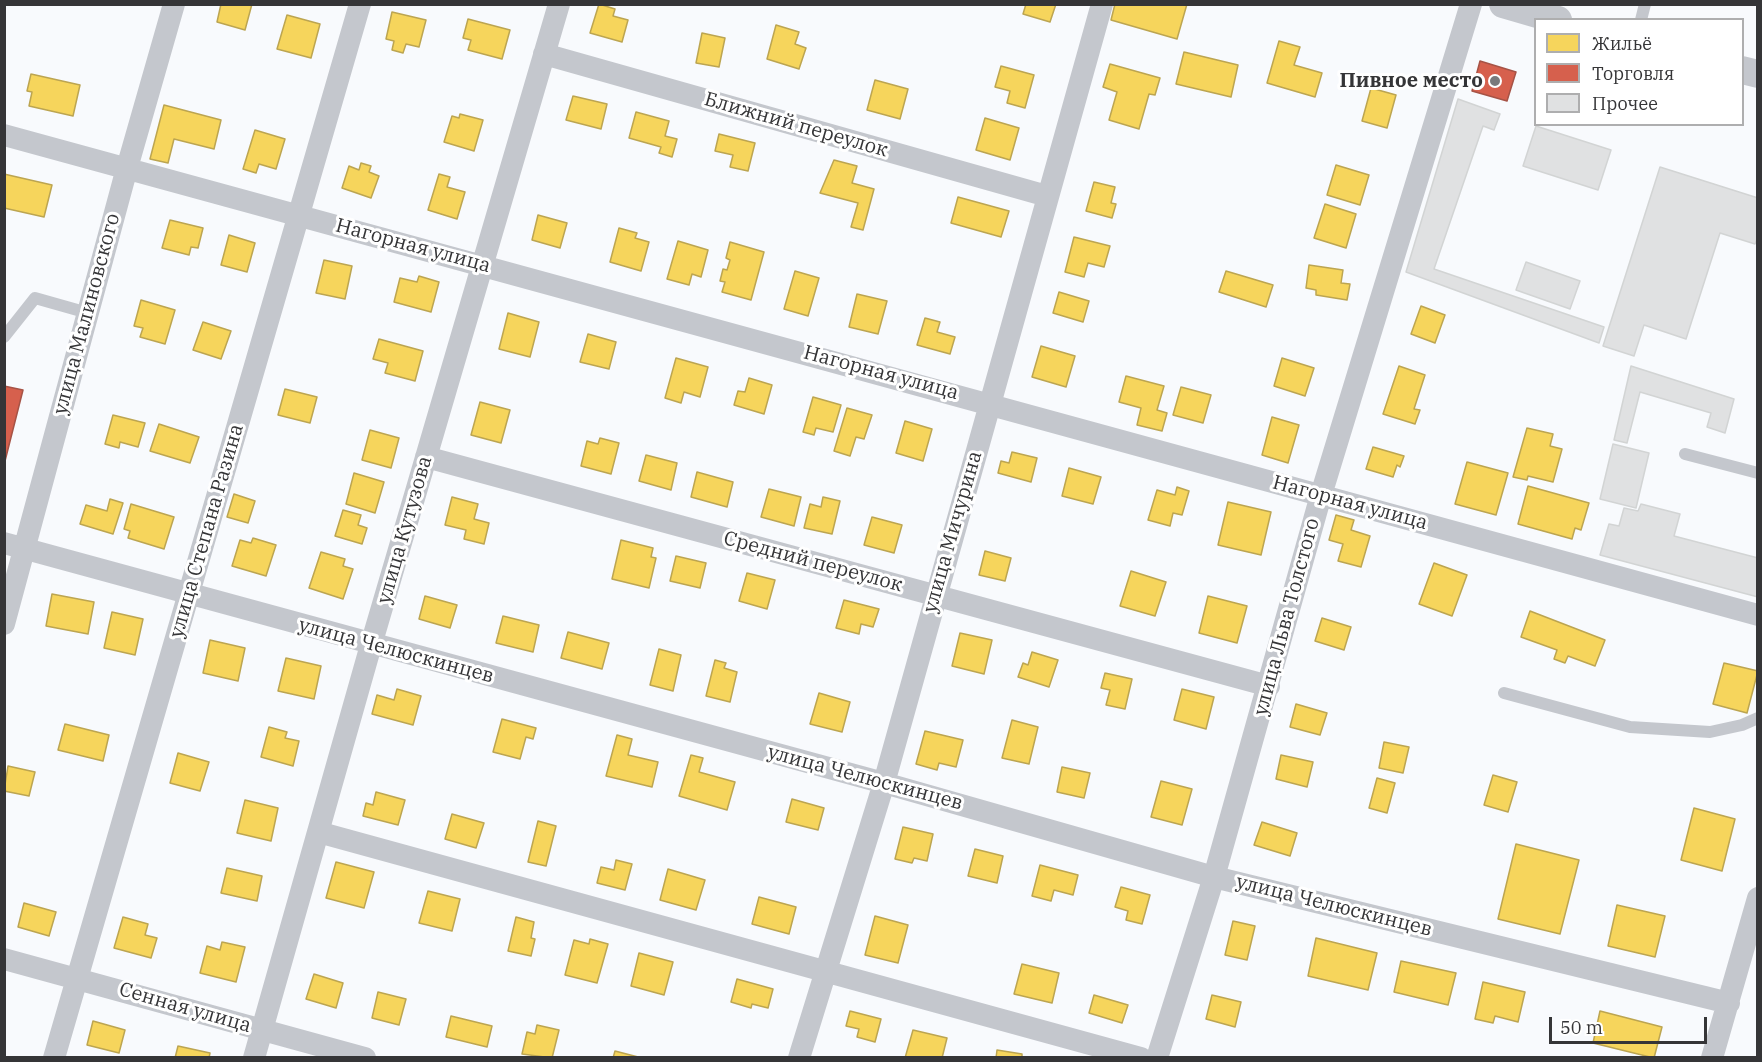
<!DOCTYPE html>
<meta charset="utf-8">
<style>
body{margin:0}
#map{position:relative;width:1762px;height:1062px;overflow:hidden;background:#f8fafd;font-family:"IBM Plex Serif",serif}
canvas{display:block}
.frame{position:absolute;inset:0;border:6px solid #353537;pointer-events:none}
.legend{position:absolute;left:1534px;top:18px;width:210px;height:108px;box-sizing:border-box;background:#fff;border:2px solid #aeaeaf;margin:0;padding:8px 10px;list-style:none;font-size:18px;color:#353537}
.legend li{display:flex;align-items:center;gap:12px;height:30px}
.legend b{width:30px;border:2px solid #aeaeaf}
.scale{position:absolute;left:1549px;top:1017px;width:158px;height:27px;box-sizing:border-box;border:3px solid #353537;border-top:0;padding-left:8px;font-size:18px;line-height:21px;white-space:nowrap;color:#353537;-webkit-text-stroke:4px #fff;paint-order:stroke}
</style>
<div id="map">
<canvas width="1762" height="1062"></canvas>
<div class="frame"></div>
<ul class="legend">
<li><b style="height:16px;background:#f6d55c"></b>Жильё</li>
<li><b style="height:16px;background:#d6604d"></b>Торговля</li>
<li><b style="height:16px;background:#e0e1e2"></b>Прочее</li>
</ul>
<div class="scale">50 m</div>
</div>
<script>
const context = document.querySelector('canvas').getContext('2d');
context.lineJoin = 'round';
function fill(path, color) {
  context.fillStyle = color;
  context.fill(path, 'evenodd');
}
function toPath(rows) {
  const path = new Path2D();
  for (const r of rows) {
    path.moveTo(r[0], r[1]);
    for (let i = 2; i < r.length; i += 2) path.lineTo(r[i], r[i + 1]);
  }
  return path;
}
function strokePath(path, color, width, dash) {
  context.strokeStyle = color;
  context.lineWidth = width;
  context.lineCap = dash ? 'butt' : 'round';
  context.setLineDash(dash || []);
  context.stroke(path);
}
function label(font, color, halo, rows, align = 'center') {
  context.font = font + ' "IBM Plex Serif",serif';
  context.lineWidth = 6;
  context.setLineDash([]);
  context.textBaseline = 'middle';
  context.strokeStyle = halo;
  context.fillStyle = color;
  for (const [text, x, y, turn = 0] of rows) {
    context.save();
    context.translate(x, y);
    context.rotate((+turn || 0) * Math.PI / 180);
    context.textAlign = isNaN(turn) ? turn : align;
    if (halo) context.strokeText(text, 0, 0);
    context.fillText(text, 0, 0);
    context.restore();
  }
}
const homes = toPath([
 [221,4,252,4,245,30,217,22,221,4],
 [599,4,615,9,613,16,628,20,622,42,590,33,599,4],
 [1026,4,1056,4,1050,22,1023,14,1026,4],
 [1115,4,1187,4,1177,39,1111,20,1115,4],
 [392,12,426,20,419,47,406,44,403,53,392,50,394,41,386,39,392,12],
 [287,15,320,24,311,58,277,49,287,15],
 [468,19,510,30,502,59,468,50,471,40,463,38,468,19],
 [776,25,799,32,795,44,806,48,799,69,767,59,776,25],
 [702,33,725,38,719,67,696,63,702,33],
 [1279,41,1300,47,1294,65,1322,73,1315,97,1267,83,1279,41],
 [1184,52,1238,65,1231,97,1176,84,1184,52],
 [1110,64,1160,78,1155,95,1149,94,1139,129,1109,120,1117,92,1103,87,1110,64],
 [1001,66,1034,75,1025,108,1007,103,1010,91,995,87,1001,66],
 [31,74,80,85,73,116,29,106,32,92,27,91,31,74],
 [875,80,908,89,900,119,867,110,875,80],
 [1371,88,1396,95,1387,128,1362,121,1371,88],
 [573,96,607,104,601,129,566,120,573,96],
 [164,105,221,120,214,149,174,139,168,163,150,159,164,105],
 [636,112,669,121,665,136,677,139,672,157,659,153,661,147,629,138,636,112],
 [460,114,483,120,474,151,444,142,452,116,459,118,460,114],
 [985,118,1019,128,1010,160,976,150,985,118],
 [255,130,285,139,276,169,259,164,256,173,243,169,255,130],
 [719,134,755,143,748,171,730,167,733,155,715,151,719,134],
 [834,160,857,166,852,183,874,189,863,230,851,227,858,203,820,193,834,160],
 [361,163,371,166,369,172,379,176,371,198,342,188,349,166,359,170,361,163],
 [1336,165,1369,175,1360,205,1327,195,1336,165],
 [4,174,52,185,44,217,4,208,4,174],
 [439,174,450,177,447,187,465,192,457,219,428,210,439,174],
 [1094,182,1115,187,1111,203,1116,204,1112,218,1086,211,1094,182],
 [958,197,1009,211,1001,237,951,223,958,197],
 [1325,204,1356,214,1346,248,1314,238,1325,204],
 [538,215,567,223,560,248,532,240,538,215],
 [170,220,203,228,198,248,191,247,189,255,162,248,170,220],
 [619,228,637,233,635,238,649,242,641,271,610,262,619,228],
 [229,235,255,243,247,272,221,265,229,235],
 [1074,237,1110,246,1104,267,1088,263,1084,277,1065,272,1074,237],
 [678,241,708,250,701,277,692,274,689,285,667,279,678,241],
 [730,242,764,252,751,300,722,292,725,282,720,281,723,269,727,270,730,260,726,258,730,242],
 [324,260,352,266,345,299,316,293,324,260],
 [1309,265,1343,270,1341,283,1350,284,1347,300,1316,295,1316,290,1306,288,1309,265],
 [795,271,819,278,808,316,784,309,795,271],
 [1226,271,1273,285,1266,307,1219,292,1226,271],
 [419,276,439,282,431,312,394,302,400,278,417,282,419,276],
 [1059,292,1089,301,1083,322,1053,313,1059,292],
 [857,294,887,301,878,334,849,327,857,294],
 [141,300,175,310,165,344,140,337,143,328,134,326,141,300],
 [1421,306,1445,315,1435,343,1411,334,1421,306],
 [508,313,539,322,530,357,499,349,508,313],
 [925,318,940,322,937,332,955,337,950,354,917,345,925,318],
 [203,322,231,331,221,359,193,350,203,322],
 [588,334,616,342,609,369,580,362,588,334],
 [379,339,423,351,415,381,385,373,388,363,373,359,379,339],
 [1041,346,1075,356,1066,387,1032,377,1041,346],
 [676,358,708,367,700,397,684,392,681,403,665,398,676,358],
 [1282,358,1314,368,1305,396,1274,386,1282,358],
 [1399,366,1425,375,1414,409,1420,410,1415,424,1383,414,1399,366],
 [1126,376,1164,386,1157,410,1167,413,1162,431,1137,425,1141,408,1119,402,1126,376],
 [749,378,772,385,764,414,734,405,738,391,745,392,749,378],
 [1181,387,1211,395,1203,423,1173,415,1181,387],
 [285,389,317,397,310,423,278,415,285,389],
 [813,397,841,405,833,432,816,428,814,435,803,432,813,397],
 [480,402,510,410,501,443,471,435,480,402],
 [847,408,872,415,864,439,856,437,850,456,834,451,847,408],
 [113,415,145,423,138,447,120,442,119,448,105,444,113,415],
 [1272,417,1299,425,1288,463,1262,455,1272,417],
 [905,421,932,429,923,461,896,453,905,421],
 [159,424,199,437,190,463,150,451,159,424],
 [1527,428,1553,434,1550,446,1562,449,1553,482,1528,476,1527,480,1513,477,1527,428],
 [370,430,399,438,391,468,362,460,370,430],
 [600,438,619,443,611,474,581,466,587,441,598,444,600,438],
 [1373,447,1404,456,1400,467,1397,465,1393,477,1366,469,1373,447],
 [1012,452,1037,458,1031,482,998,473,1001,461,1009,463,1012,452],
 [646,455,677,463,671,490,639,481,646,455],
 [1467,462,1508,473,1496,515,1455,504,1467,462],
 [1069,468,1101,477,1093,504,1062,496,1069,468],
 [697,472,733,482,727,507,691,497,697,472],
 [354,473,384,482,375,513,346,504,354,473],
 [1528,486,1589,503,1581,530,1575,528,1572,539,1518,524,1528,486],
 [1177,487,1189,491,1182,515,1173,513,1170,526,1148,520,1157,490,1175,495,1177,487],
 [769,489,801,497,794,526,761,517,769,489],
 [234,494,255,501,248,523,227,517,234,494],
 [452,497,478,504,474,519,489,523,484,544,464,539,466,530,445,525,452,497],
 [823,497,840,501,832,534,804,528,810,504,821,507,823,497],
 [110,499,123,503,113,534,80,524,86,505,107,511,110,499],
 [1228,502,1271,512,1261,555,1218,545,1228,502],
 [131,504,174,517,164,549,128,538,130,531,124,529,131,504],
 [343,510,361,515,358,525,367,528,362,544,335,536,343,510],
 [1336,515,1354,520,1351,530,1370,536,1361,567,1338,561,1343,544,1329,540,1336,515],
 [872,517,902,525,894,553,864,545,872,517],
 [253,538,276,545,266,576,232,566,240,540,251,543,253,538],
 [621,540,653,548,651,557,656,558,649,588,612,579,621,540],
 [985,551,1011,558,1005,581,979,575,985,551],
 [321,552,345,559,343,566,353,569,343,599,309,588,321,552],
 [676,556,706,563,700,588,670,581,676,556],
 [1434,563,1467,575,1452,616,1419,604,1434,563],
 [1131,571,1166,582,1155,616,1120,606,1131,571],
 [747,573,775,580,767,609,739,601,747,573],
 [52,594,94,602,88,634,46,626,52,594],
 [425,596,457,605,450,628,419,619,425,596],
 [1208,596,1247,606,1237,643,1199,633,1208,596],
 [844,600,879,609,873,627,861,624,859,634,836,628,844,600],
 [1530,611,1605,640,1595,666,1568,656,1565,663,1554,659,1557,650,1521,637,1530,611],
 [112,612,143,619,135,655,104,648,112,612],
 [503,616,539,625,533,652,496,643,503,616],
 [1322,618,1351,627,1344,650,1315,641,1322,618],
 [568,632,609,643,602,669,561,658,568,632],
 [960,633,992,640,984,674,952,666,960,633],
 [210,640,245,648,238,681,203,673,210,640],
 [659,649,681,655,673,691,650,685,659,649],
 [1032,652,1058,660,1049,687,1018,677,1023,663,1028,665,1032,652],
 [286,658,321,666,314,699,278,691,286,658],
 [715,660,726,663,724,668,737,672,730,702,706,696,715,660],
 [1724,663,1758,671,1747,713,1713,704,1724,663],
 [1105,673,1132,679,1125,709,1106,705,1110,690,1101,688,1105,673],
 [397,689,421,696,413,725,372,714,377,695,394,700,397,689],
 [1182,689,1214,697,1206,729,1174,720,1182,689],
 [819,693,850,702,842,732,810,724,819,693],
 [1296,704,1327,713,1320,735,1290,727,1296,704],
 [502,719,536,728,533,739,526,737,520,759,493,752,502,719],
 [1012,720,1038,727,1029,764,1002,758,1012,720],
 [65,724,109,735,103,761,58,750,65,724],
 [269,727,287,732,285,738,299,741,293,766,261,757,269,727],
 [925,731,963,740,956,767,939,763,937,770,916,764,925,731],
 [617,735,632,739,628,755,658,762,652,787,606,776,617,735],
 [1384,742,1409,747,1403,773,1379,768,1384,742],
 [178,753,209,762,200,791,170,783,178,753],
 [691,755,703,758,699,772,735,782,727,810,679,796,691,755],
 [1281,755,1313,762,1307,787,1276,779,1281,755],
 [8,766,35,772,29,796,4,791,8,766],
 [1062,767,1090,773,1084,798,1057,792,1062,767],
 [1493,775,1517,782,1508,812,1484,805,1493,775],
 [1377,778,1395,783,1387,813,1369,808,1377,778],
 [1161,781,1192,789,1182,825,1151,817,1161,781],
 [376,792,405,800,398,825,363,816,366,803,373,805,376,792],
 [792,799,824,808,818,830,786,822,792,799],
 [245,800,278,808,271,841,237,833,245,800],
 [1694,808,1735,819,1722,871,1681,860,1694,808],
 [452,814,484,823,476,848,445,839,452,814],
 [538,821,556,826,546,866,528,862,538,821],
 [1262,822,1297,833,1290,856,1254,845,1262,822],
 [903,827,933,834,927,861,914,858,912,863,895,859,903,827],
 [1516,844,1579,860,1560,934,1498,919,1516,844],
 [975,849,1003,856,997,883,968,876,975,849],
 [616,860,632,864,625,890,597,883,601,867,614,870,616,860],
 [336,862,374,872,364,908,326,898,336,862],
 [1040,865,1078,875,1073,895,1054,890,1051,901,1032,896,1040,865],
 [227,868,262,876,257,901,221,893,227,868],
 [668,869,705,880,696,910,660,900,668,869],
 [1121,887,1150,895,1142,924,1126,920,1128,911,1115,907,1121,887],
 [428,891,460,899,452,931,419,923,428,891],
 [759,897,796,907,789,934,752,924,759,897],
 [24,903,56,912,49,936,18,927,24,903],
 [1617,905,1665,916,1655,957,1608,946,1617,905],
 [875,916,908,925,898,963,865,955,875,916],
 [123,917,148,924,145,935,157,938,151,958,114,948,123,917],
 [516,917,534,922,531,938,535,939,531,956,508,951,516,917],
 [1233,921,1255,926,1247,960,1225,955,1233,921],
 [1316,938,1377,953,1368,990,1308,976,1316,938],
 [590,939,608,944,597,983,565,975,574,940,589,944,590,939],
 [222,942,245,947,236,982,200,973,207,946,220,950,222,942],
 [639,953,673,962,664,995,631,986,639,953],
 [1401,961,1456,973,1448,1005,1394,992,1401,961],
 [1022,964,1059,973,1052,1003,1014,994,1022,964],
 [314,974,343,983,336,1008,306,999,314,974],
 [737,979,773,989,768,1008,752,1004,751,1008,731,1002,737,979],
 [1483,982,1525,992,1518,1022,1495,1016,1493,1023,1475,1019,1483,982],
 [378,992,406,999,399,1025,372,1018,378,992],
 [1094,995,1128,1005,1122,1023,1089,1013,1094,995],
 [1212,995,1241,1002,1235,1027,1206,1019,1212,995],
 [850,1011,881,1019,875,1042,857,1037,859,1029,846,1026,850,1011],
 [1600,1011,1662,1027,1654,1058,1593,1043,1600,1011],
 [451,1016,492,1026,487,1047,446,1037,451,1016],
 [93,1021,125,1030,119,1053,87,1045,93,1021],
 [537,1025,559,1030,552,1058,522,1054,527,1032,535,1034,537,1025],
 [913,1030,947,1038,942,1058,905,1058,913,1030],
 [178,1046,210,1053,209,1058,175,1058,178,1046],
 [997,1050,1022,1054,1022,1058,996,1058,997,1050],
 [615,1051,642,1058,613,1058,615,1051]
]);
const shops = toPath([
 [1480,61,1516,72,1507,101,1472,91,1480,61],
 [4,386,23,390,5,461,4,461,4,386]
]);
const building = toPath([
 [1458,99,1500,114,1494,130,1483,126,1434,269,1604,327,1599,343,1406,272,1458,99],
 [1536,126,1611,150,1598,190,1523,166,1536,126],
 [1660,167,1758,198,1758,237,1755,244,1720,233,1686,339,1644,325,1634,356,1603,346,1660,167],
 [1526,262,1580,281,1570,309,1516,290,1526,262],
 [1631,366,1734,399,1725,433,1707,427,1711,413,1640,392,1627,443,1614,440,1631,366],
 [1613,444,1649,453,1636,508,1600,499,1613,444],
 [1641,504,1680,514,1674,536,1758,558,1758,597,1600,555,1609,524,1619,526,1624,508,1638,511,1641,504]
]);
const service = toPath([
 [1641,20,1645,4],
 [4,337,35,298,88,313],
 [1685,454,1758,473],
 [1504,693,1630,727,1710,732,1742,725,1758,718]
]);
const minor = toPath([
 [544,54,1047,196],
 [4,135,1758,615],
 [426,457,1269,686],
 [4,543,884,783,1214,877,1729,1003],
 [4,624,127,168,174,4],
 [318,832,1141,1058],
 [4,959,365,1058],
 [54,1058,360,4],
 [254,1058,371,645,559,4],
 [799,1058,884,783,1102,4],
 [1157,1058,1214,877,1321,495,1471,4],
 [1712,1058,1758,898]
]);
const tertiary = toPath([
 [1503,4,1558,20],
 [1742,70,1758,74]
]);
const markers = [
 [1495,81,6,"#797a7c"]
];
const poiNames = [
 ["Пивное место",1483,81]
];
const streetNames = [
 ["Ближний переулок",796,125,16],
 ["Нагорная улица",413,246,15],
 ["улица Малиновского",87,314,-75],
 ["Нагорная улица",881,373,15],
 ["Нагорная улица",1350,503,15],
 ["улица Кутузова",405,530,-74],
 ["улица Степана Разина",207,531,-74],
 ["улица Мичурина",953,532,-74],
 ["Средний переулок",813,562,15],
 ["улица Льва Толстого",1287,617,-75],
 ["улица Челюскинцев",396,651,15],
 ["улица Челюскинцев",865,778,15],
 ["улица Челюскинцев",1334,906,14],
 ["Сенная улица",185,1008,16]
];
fill(homes, '#f6d55c');
strokePath(homes, '#bca551', 1.5);
fill(shops, '#d6604d');
strokePath(shops, '#a65346', 1.5);
fill(building, '#e0e1e2');
strokePath(building, '#d2d4d4', 1.5);
strokePath(service, '#c4c7cd', 12);
strokePath(minor, '#c4c7cd', 22);
strokePath(tertiary, '#c4c7cd', 28);
for (const [x, y, r, color] of markers) {
  const dot = new Path2D();
  dot.arc(x, y, r, 0, 2 * Math.PI);
  context.fillStyle = color;
  context.fill(dot);
  strokePath(dot, '#fff', 2);
}
label('bold 20px', '#353537', '#fff', poiNames, 'right');
label('20px', '#353537', '#fff', streetNames);
</script>
